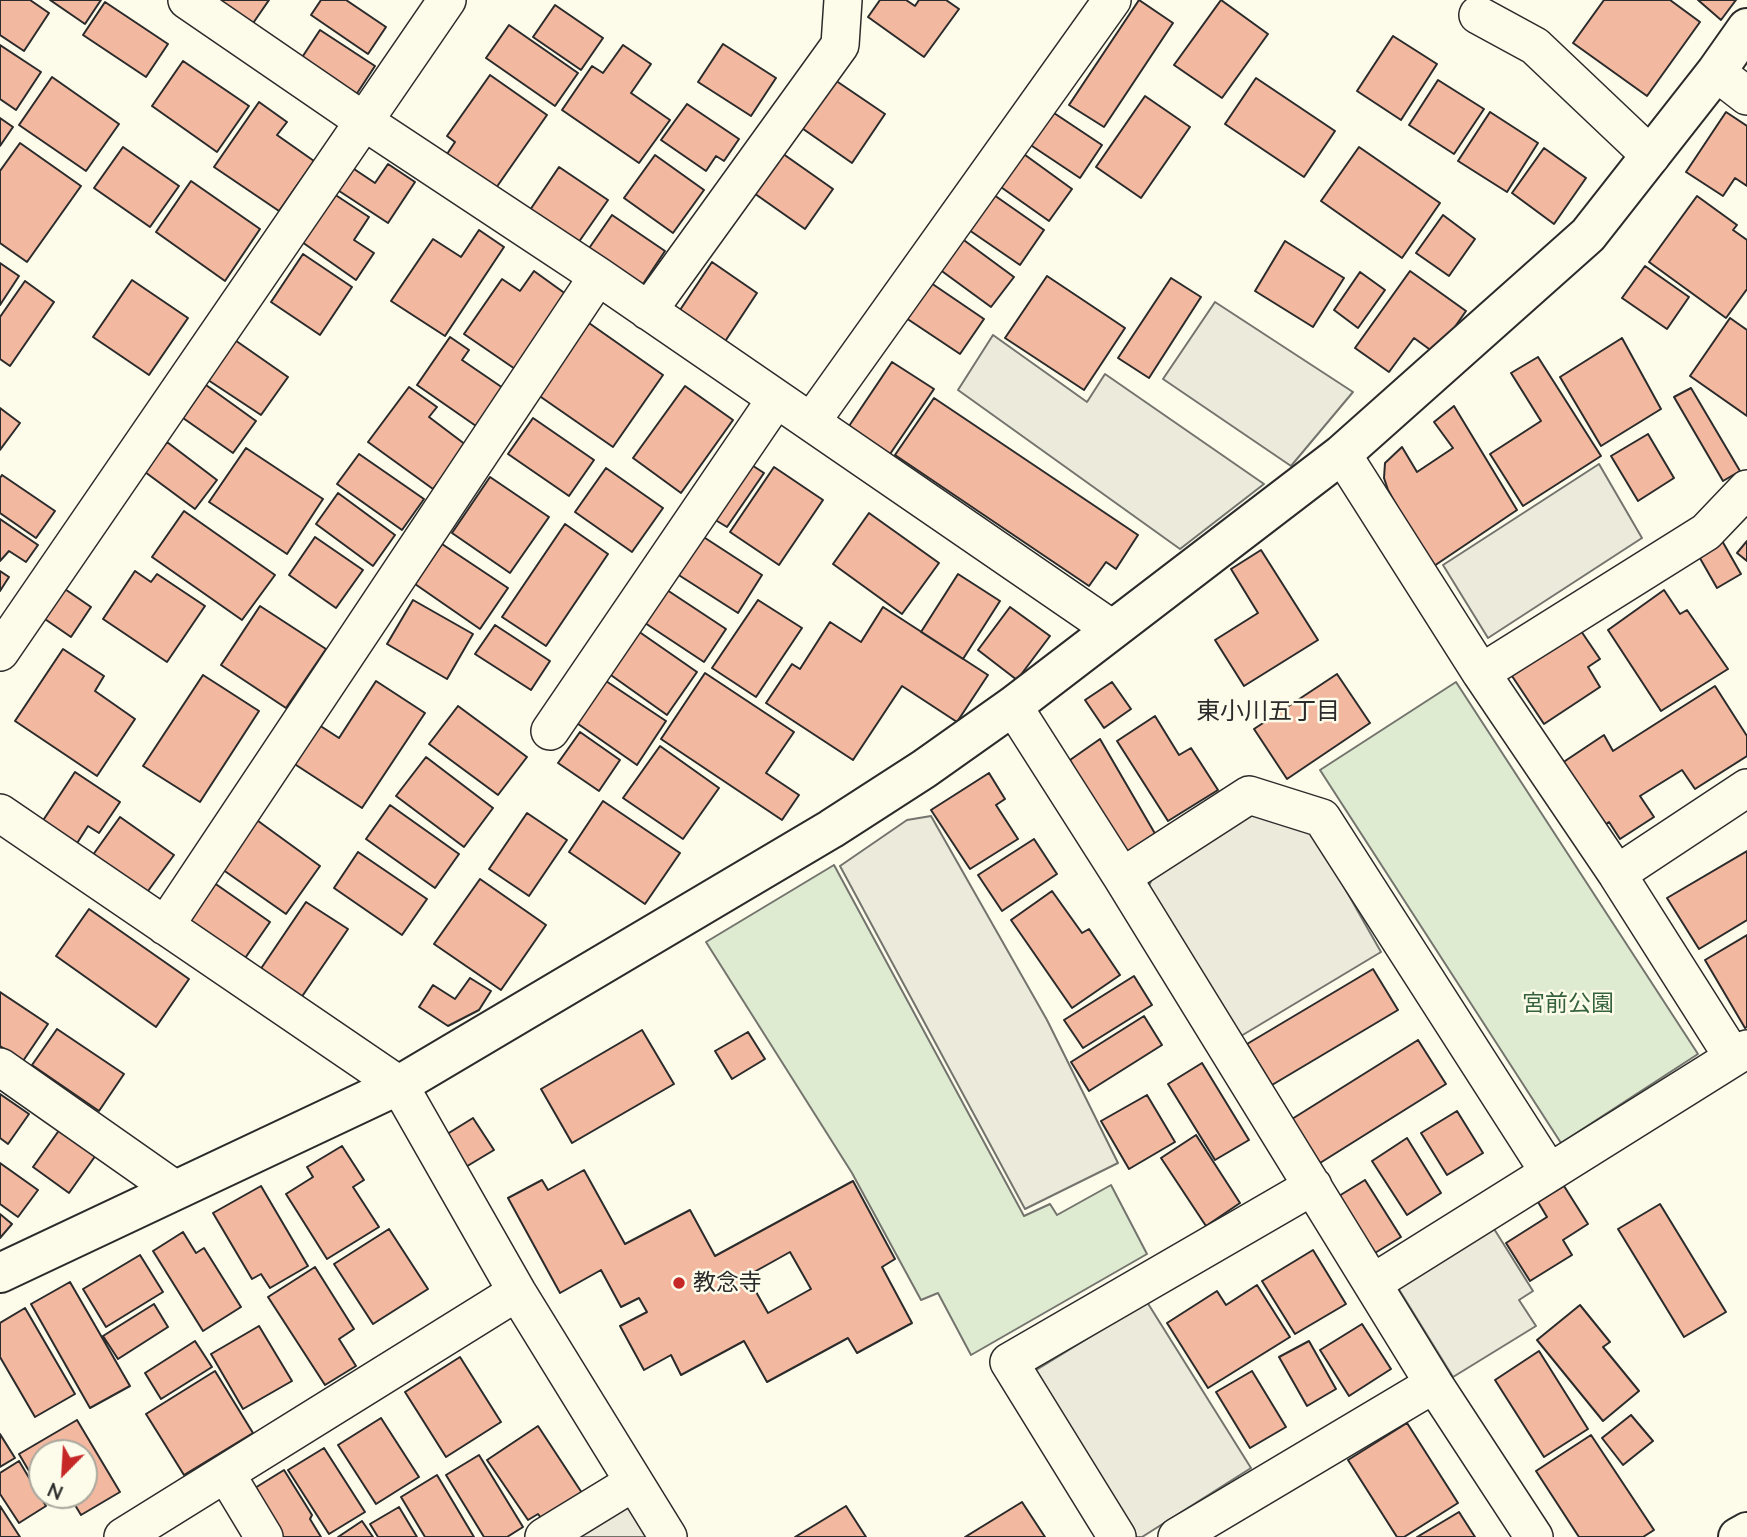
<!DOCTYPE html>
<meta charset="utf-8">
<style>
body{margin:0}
#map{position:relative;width:1747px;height:1537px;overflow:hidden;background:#fdfbea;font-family:Lato,sans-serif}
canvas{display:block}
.north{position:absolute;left:28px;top:1439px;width:70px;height:70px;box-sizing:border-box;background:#fdfbea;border:2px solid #a9a89e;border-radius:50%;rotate:204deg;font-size:19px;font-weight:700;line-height:28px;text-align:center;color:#2b2b2b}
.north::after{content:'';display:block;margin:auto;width:24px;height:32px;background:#c62828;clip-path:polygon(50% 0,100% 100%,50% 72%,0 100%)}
</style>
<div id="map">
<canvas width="1747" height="1537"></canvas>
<div class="north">N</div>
</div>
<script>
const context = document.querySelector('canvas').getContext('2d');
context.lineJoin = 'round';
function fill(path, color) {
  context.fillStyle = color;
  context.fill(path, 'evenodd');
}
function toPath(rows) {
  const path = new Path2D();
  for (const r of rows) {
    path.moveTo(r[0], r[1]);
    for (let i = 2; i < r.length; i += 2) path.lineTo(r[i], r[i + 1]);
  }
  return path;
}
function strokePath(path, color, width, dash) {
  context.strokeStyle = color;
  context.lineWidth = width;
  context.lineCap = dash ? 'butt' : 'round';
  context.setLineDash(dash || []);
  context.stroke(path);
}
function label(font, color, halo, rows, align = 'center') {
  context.font = font + ' Lato,"Noto Sans JP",sans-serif';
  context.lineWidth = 5;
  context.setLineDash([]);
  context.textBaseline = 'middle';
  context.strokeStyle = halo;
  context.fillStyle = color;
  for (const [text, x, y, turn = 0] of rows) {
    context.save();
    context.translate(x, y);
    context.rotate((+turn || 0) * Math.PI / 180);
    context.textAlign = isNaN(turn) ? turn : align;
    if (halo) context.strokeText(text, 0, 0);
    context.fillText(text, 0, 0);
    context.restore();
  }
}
const green = toPath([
 [1456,682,1698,1054,1561,1143,1320,770,1456,682],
 [834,865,1024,1216,1050,1204,1057,1215,1111,1185,1147,1254,971,1355,938,1293,921,1300,852,1173,706,942,834,865]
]);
const parking = toPath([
 [1215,302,1353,392,1291,466,1163,379,1215,302],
 [993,335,1087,402,1105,374,1264,484,1180,549,958,390,993,335],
 [1599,464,1642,538,1488,638,1443,565,1599,464],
 [1255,809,1310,827,1381,952,1241,1036,1147,890,1156,870,1255,809],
 [931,816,1047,1020,1118,1163,1025,1209,840,866,907,820,931,816],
 [1491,1224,1533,1291,1519,1300,1536,1326,1453,1377,1395,1283,1491,1224],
 [1147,1302,1251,1468,1142,1537,1132,1537,1028,1375,1147,1302],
 [628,1496,651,1537,561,1537,628,1496]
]);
const building = toPath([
 [0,0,30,0,49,13,24,51,0,35,0,0],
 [50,0,101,0,85,24,50,0],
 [215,0,269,0,247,32,215,0],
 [321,0,346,0,386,27,368,54,311,15,321,0],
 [880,0,906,0,915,6,919,0,946,0,959,9,924,57,868,17,880,0],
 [1139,0,1173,23,1104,127,1069,105,1139,0],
 [1221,0,1268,34,1222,98,1174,65,1221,0],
 [1604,0,1670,0,1700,22,1647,96,1573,43,1604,0],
 [1698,0,1736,0,1721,20,1698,0],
 [105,2,168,44,146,77,83,35,105,2],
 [555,5,603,38,581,70,533,37,555,5],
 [509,25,578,73,555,106,486,58,509,25],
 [320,30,375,66,352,101,297,65,320,30],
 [1393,36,1437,64,1401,120,1357,91,1393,36],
 [723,44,776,78,751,116,698,82,723,44],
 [0,45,41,72,16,110,0,99,0,45],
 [623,45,651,64,631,93,670,120,639,163,562,110,592,66,603,73,623,45],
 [183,61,249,106,217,152,152,106,183,61],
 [490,75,547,115,496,188,447,154,455,142,447,136,490,75],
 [829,76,885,114,852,163,796,124,829,76],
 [52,77,119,124,86,171,19,125,52,77],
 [1256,78,1335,131,1304,177,1225,124,1256,78],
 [1438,80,1484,109,1454,154,1409,125,1438,80],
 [1145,96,1190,127,1141,198,1096,167,1145,96],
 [259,102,287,122,277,135,314,161,279,211,214,167,259,102],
 [687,104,739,139,724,161,716,156,706,171,661,140,687,104],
 [1051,111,1102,145,1080,178,1029,144,1051,111],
 [1490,112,1538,143,1507,192,1458,161,1490,112],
 [1726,112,1747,126,1747,186,1735,178,1723,196,1686,172,1726,112],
 [0,118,13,127,0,146,0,118],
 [20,143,81,186,27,262,0,243,0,171,20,143],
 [123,147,179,186,150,227,94,188,123,147],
 [1359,147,1440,203,1402,258,1321,201,1359,147],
 [1544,148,1586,178,1554,224,1512,193,1544,148],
 [779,151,833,189,805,229,751,191,779,151],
 [1021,152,1072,189,1049,221,998,185,1021,152],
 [655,155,704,190,673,233,624,198,655,155],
 [345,163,375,183,388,164,415,182,388,223,330,185,345,163],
 [559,167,608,200,576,246,528,213,559,167],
 [191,181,260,229,225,281,156,232,191,181],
 [334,194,369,217,354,240,374,253,356,280,302,242,334,194],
 [994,195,1044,230,1020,265,969,230,994,195],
 [1697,196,1737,225,1733,230,1747,240,1747,289,1726,318,1649,262,1697,196],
 [612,215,665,251,637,293,583,257,612,215],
 [1443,215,1475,239,1449,276,1416,253,1443,215],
 [479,230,504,247,445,336,391,301,433,239,461,257,479,230],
 [961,238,1014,277,991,307,939,269,961,238],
 [1285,241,1344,278,1313,327,1255,291,1285,241],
 [303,254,352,287,320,335,271,302,303,254],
 [712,262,757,293,722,346,676,316,712,262],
 [0,263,19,276,0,305,0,263],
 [1645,266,1689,297,1667,329,1622,298,1645,266],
 [534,271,570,297,518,371,464,334,502,279,520,291,534,271],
 [1410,271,1466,311,1436,354,1414,338,1389,372,1355,348,1410,271],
 [1360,272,1385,290,1358,328,1334,310,1360,272],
 [1047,276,1125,328,1084,390,1005,338,1047,276],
 [1171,278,1201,297,1149,378,1118,358,1171,278],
 [132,280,188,318,149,375,93,337,132,280],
 [25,281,54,302,10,366,0,359,0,317,25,281],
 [931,283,984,319,960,354,906,318,931,283],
 [1730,318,1747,330,1747,416,1690,376,1730,318],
 [589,323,663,375,613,447,538,395,589,323],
 [450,337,469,350,462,360,503,388,476,426,417,385,450,337],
 [232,338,288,377,261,415,205,378,232,338],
 [1622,338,1661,409,1601,446,1560,377,1622,338],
 [1538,357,1601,456,1523,506,1490,454,1541,421,1511,373,1538,357],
 [892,362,934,389,884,463,843,435,892,362],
 [206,385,256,421,233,453,183,418,206,385],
 [685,386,733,420,681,493,633,458,685,386],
 [409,387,437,407,429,417,466,445,433,489,368,442,409,387],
 [1691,388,1740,471,1723,481,1674,397,1691,388],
 [934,398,1138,535,1116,569,1106,562,1089,586,895,455,934,398],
 [1454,406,1517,510,1431,568,1388,490,1384,478,1385,463,1402,447,1417,472,1453,448,1434,422,1454,406],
 [0,408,20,423,0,450,0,408],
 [533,418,594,460,569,496,508,454,533,418],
 [1648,434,1674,478,1638,501,1611,456,1648,434],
 [167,442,217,480,195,509,145,472,167,442],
 [246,448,323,499,287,554,209,502,246,448],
 [359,454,424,499,402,530,337,484,359,454],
 [744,460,764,473,727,527,707,515,744,460],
 [774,467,823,500,779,565,730,532,774,467],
 [606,468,663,508,632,552,575,512,606,468],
 [2,475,55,511,36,538,0,513,0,478,2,475],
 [490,477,549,517,510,573,452,533,490,477],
 [338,493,395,535,373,566,316,524,338,493],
 [184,511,275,575,242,620,152,557,184,511],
 [869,513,939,563,902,614,833,564,869,513],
 [0,519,38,545,26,562,9,551,0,561,0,519],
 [565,524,608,554,546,646,502,617,565,524],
 [699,534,762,575,738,613,674,572,699,534],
 [315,537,363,570,336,608,289,575,315,537],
 [1721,539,1741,574,1717,588,1697,553,1721,539],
 [1747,541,1747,561,1737,553,1747,541],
 [442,544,508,588,480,629,415,584,442,544],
 [1261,550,1318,640,1244,686,1215,640,1258,613,1231,569,1261,550],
 [0,571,9,577,0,591,0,571],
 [135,571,151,582,157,574,205,606,167,662,103,619,135,571],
 [958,574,1000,601,963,659,921,632,958,574],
 [59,585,91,607,71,637,39,615,59,585],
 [664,588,726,629,704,662,642,621,664,588],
 [1664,590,1680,614,1687,610,1728,669,1661,711,1608,630,1664,590],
 [413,600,473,634,447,679,387,644,413,600],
 [758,600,802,628,756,697,712,668,758,600],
 [260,606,326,649,286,708,221,665,260,606],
 [883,607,988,675,957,722,902,686,853,760,766,703,792,664,800,669,830,622,861,642,883,607],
 [1010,607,1050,636,1017,680,978,650,1010,607],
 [495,625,550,661,531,690,475,654,495,625],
 [1579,628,1600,659,1588,667,1600,687,1544,724,1510,673,1579,628],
 [638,631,697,672,667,715,608,673,638,631],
 [63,649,104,676,95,691,135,719,97,776,15,721,63,649],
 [705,673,794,732,766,773,799,795,782,820,661,739,705,673],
 [1337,674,1370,723,1287,779,1254,729,1337,674],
 [203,675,259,711,200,802,143,766,203,675],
 [600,677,666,721,637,765,571,719,600,677],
 [376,681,425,713,362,808,293,763,319,725,339,738,376,681],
 [1112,682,1131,709,1104,728,1085,700,1112,682],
 [1715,686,1747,736,1747,756,1695,789,1682,770,1640,796,1654,817,1620,839,1609,822,1602,827,1562,763,1604,735,1613,751,1715,686],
 [458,706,527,757,498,795,429,744,458,706],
 [1155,716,1179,755,1191,748,1218,790,1168,821,1117,741,1155,716],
 [580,732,620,760,599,791,558,763,580,732],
 [1100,739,1157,837,1131,854,1116,848,1070,760,1100,739],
 [660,746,719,788,683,839,623,798,660,746],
 [426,757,493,808,464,847,396,796,426,757],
 [75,772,120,802,99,833,88,826,74,848,40,825,75,772],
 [989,773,1005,799,996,805,1018,839,970,869,931,810,989,773],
 [603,801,680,853,645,904,569,852,603,801],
 [390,805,459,854,435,888,366,839,390,805],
 [527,813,567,840,529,896,489,869,527,813],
 [120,817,174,855,143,898,90,859,120,817],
 [254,818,320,866,286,914,219,867,254,818],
 [1034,839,1057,874,1002,911,978,875,1034,839],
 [1747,851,1747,920,1699,949,1667,898,1747,851],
 [358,852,427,899,402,935,334,888,358,852],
 [480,879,546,925,501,990,434,944,480,879],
 [210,880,270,922,241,964,181,922,210,880],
 [1052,891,1082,933,1089,929,1120,975,1072,1008,1011,920,1052,891],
 [306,902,348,929,301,998,260,970,306,902],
 [89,909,189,979,156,1027,56,956,89,909],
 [1747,935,1747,1027,1745,1028,1705,960,1747,935],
 [1373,969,1398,1010,1272,1085,1247,1044,1373,969],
 [1134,976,1152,1005,1083,1048,1064,1020,1134,976],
 [470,978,491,991,479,1010,448,1026,419,1007,433,985,455,999,470,978],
 [0,992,48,1024,23,1061,0,1046,0,992],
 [1144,1016,1162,1045,1089,1091,1071,1062,1144,1016],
 [57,1029,124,1074,99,1111,32,1065,57,1029],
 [642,1030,674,1084,572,1143,541,1089,642,1030],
 [748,1032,765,1059,732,1079,715,1051,748,1032],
 [1418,1040,1446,1084,1320,1163,1292,1119,1418,1040],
 [1202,1063,1249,1140,1215,1160,1168,1084,1202,1063],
 [0,1094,29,1114,8,1144,0,1138,0,1094],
 [1147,1095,1175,1142,1129,1169,1101,1121,1147,1095],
 [1457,1111,1483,1153,1447,1175,1421,1133,1457,1111],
 [473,1118,494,1150,464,1168,444,1136,473,1118],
 [60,1129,96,1155,69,1193,33,1167,60,1129],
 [1196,1135,1240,1203,1206,1226,1161,1158,1196,1135],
 [1407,1138,1441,1193,1407,1215,1372,1161,1407,1138],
 [342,1146,364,1180,353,1187,379,1227,327,1259,286,1194,313,1177,307,1167,342,1146],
 [0,1163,38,1190,18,1217,0,1204,0,1163],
 [584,1170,625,1244,690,1210,715,1256,853,1181,895,1259,882,1267,912,1323,857,1353,848,1338,767,1382,744,1341,681,1375,671,1355,644,1370,620,1326,647,1312,639,1298,621,1307,601,1270,560,1293,508,1198,542,1180,548,1190,584,1170],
 [790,1252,811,1289,768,1313,747,1276,790,1252],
 [1365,1180,1401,1237,1370,1256,1334,1199,1365,1180],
 [261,1186,308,1266,270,1288,261,1274,252,1279,213,1213,261,1186],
 [1564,1186,1588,1224,1563,1240,1572,1255,1530,1281,1506,1243,1547,1217,1538,1202,1564,1186],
 [1660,1204,1726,1312,1684,1337,1618,1229,1660,1204],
 [0,1214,12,1224,0,1238,0,1214],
 [389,1229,428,1289,373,1324,334,1264,389,1229],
 [183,1232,196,1253,204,1248,241,1307,203,1331,153,1251,183,1232],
 [1313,1250,1346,1304,1295,1334,1262,1281,1313,1250],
 [140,1255,163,1292,106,1327,83,1289,140,1255],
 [315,1267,354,1329,339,1339,356,1366,325,1385,268,1297,315,1267],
 [70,1282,130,1386,90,1408,31,1304,70,1282],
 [1257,1285,1290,1337,1208,1388,1167,1323,1217,1291,1226,1305,1257,1285],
 [154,1304,168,1327,118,1359,103,1336,154,1304],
 [1580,1305,1610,1342,1603,1347,1639,1391,1603,1421,1537,1340,1580,1305],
 [25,1308,75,1394,35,1417,0,1357,0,1323,25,1308],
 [1362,1324,1391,1369,1349,1396,1320,1350,1362,1324],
 [259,1326,292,1381,243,1409,211,1354,259,1326],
 [195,1341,212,1367,161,1399,145,1373,195,1341],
 [1309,1341,1336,1389,1307,1406,1279,1357,1309,1341],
 [1539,1351,1588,1429,1544,1457,1495,1380,1539,1351],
 [460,1357,501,1422,446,1457,405,1392,460,1357],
 [215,1371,253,1433,184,1475,146,1414,215,1371],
 [1252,1371,1286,1427,1250,1448,1216,1392,1252,1371],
 [1631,1415,1653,1441,1623,1465,1602,1438,1631,1415],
 [381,1418,419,1477,376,1504,338,1445,381,1418],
 [77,1420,120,1492,81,1515,69,1495,84,1495,84,1453,42,1453,42,1479,36,1483,19,1454,77,1420],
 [1407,1423,1458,1503,1404,1537,1397,1537,1348,1460,1407,1423],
 [538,1426,584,1496,544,1522,538,1514,528,1520,487,1460,538,1426],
 [0,1434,15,1458,0,1467,0,1434],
 [1591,1435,1654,1530,1643,1537,1579,1537,1536,1471,1591,1435],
 [324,1448,365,1512,329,1534,288,1470,324,1448],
 [479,1455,523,1527,507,1537,484,1537,446,1475,479,1455],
 [19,1461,46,1506,19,1523,0,1494,0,1473,19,1461],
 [284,1470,312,1515,310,1519,321,1537,278,1537,250,1491,284,1470],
 [437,1475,474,1537,425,1537,401,1497,437,1475],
 [1022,1502,1045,1537,965,1537,1022,1502],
 [0,1506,20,1537,0,1537,0,1506],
 [846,1506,866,1537,795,1537,846,1506],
 [399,1507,417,1537,378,1537,370,1524,399,1507],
 [1459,1512,1475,1537,1417,1537,1459,1512],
 [362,1521,373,1537,338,1537,362,1521]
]);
const street = toPath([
 [187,0,365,122,598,276,1112,629],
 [1478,15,1535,46,1651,156],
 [1716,72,1747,96],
 [648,311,840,45,843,0],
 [811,422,1112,0],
 [1342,454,1481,673,1617,874,1733,1057],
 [0,652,447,0],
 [1481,673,1706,532,1747,489],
 [1013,706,1122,877,1434,1384,1534,1537],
 [550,731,776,399],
 [0,813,399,1085,517,1292,668,1537],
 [1617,874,1747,788],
 [1122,877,1249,795,1322,818,1549,1172],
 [165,926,598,276],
 [0,1067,174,1189],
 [1373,1283,1747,1049],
 [226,1474,264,1537],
 [123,1537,517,1292],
 [544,1537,634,1482],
 [1117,1537,1009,1362,1313,1186],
 [1177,1537,1434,1384]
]);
const secondary = toPath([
 [0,1273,399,1085,831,829,924,769,1013,706,1342,454,1588,235,1716,72,1747,28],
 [1738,1537,1747,1532]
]);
const markers = [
 [679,1283,7,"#c62828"]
];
const parkNames = [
 ["宮前公園",1568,1004]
];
const poiNames = [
 ["教念寺",693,1283]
];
const neighbourhoodNames = [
 ["東小川五丁目",1268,711]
];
fill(green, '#deebd1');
strokePath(green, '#74746e', 2);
fill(parking, '#eceadb');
strokePath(parking, '#74746e', 2);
fill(building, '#f2b8a0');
strokePath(building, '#2b2b2b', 2);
strokePath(street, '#2b2b2b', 40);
strokePath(secondary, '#2b2b2b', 42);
strokePath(street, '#fdfbea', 37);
strokePath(secondary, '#fdfbea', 38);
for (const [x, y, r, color] of markers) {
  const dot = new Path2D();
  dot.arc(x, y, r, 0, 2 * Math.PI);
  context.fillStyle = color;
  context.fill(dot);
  strokePath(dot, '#fdfbea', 2.5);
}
label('23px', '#34623c', '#fdfbea', parkNames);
label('23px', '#2b2b2b', '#fdfbea', poiNames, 'left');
label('24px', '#2b2b2b', '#fdfbea', neighbourhoodNames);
</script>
